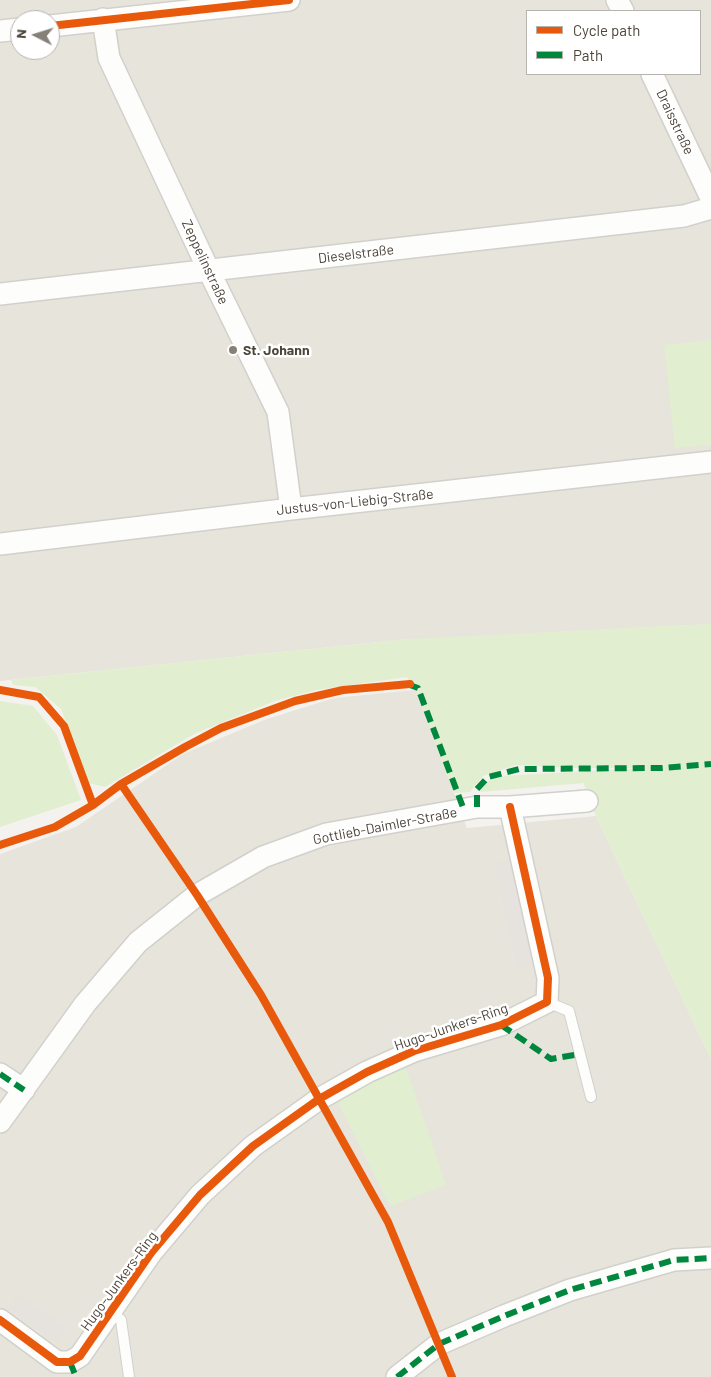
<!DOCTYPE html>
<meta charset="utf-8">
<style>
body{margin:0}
#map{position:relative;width:711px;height:1377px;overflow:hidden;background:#f4f2ee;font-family:Barlow,sans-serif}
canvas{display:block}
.legend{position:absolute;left:526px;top:10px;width:175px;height:65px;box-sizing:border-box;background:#fff;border:1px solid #b7b4b0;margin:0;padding:6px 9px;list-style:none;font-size:15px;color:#4b4439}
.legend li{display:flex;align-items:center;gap:10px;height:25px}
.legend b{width:25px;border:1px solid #b7b4b0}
.north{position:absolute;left:10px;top:10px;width:50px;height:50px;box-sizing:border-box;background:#fff;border:1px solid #b7b4b0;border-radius:50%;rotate:275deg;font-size:14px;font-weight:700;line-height:20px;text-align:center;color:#4b4439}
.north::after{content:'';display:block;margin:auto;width:18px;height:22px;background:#868178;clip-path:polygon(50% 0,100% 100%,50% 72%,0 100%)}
</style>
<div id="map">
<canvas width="711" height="1377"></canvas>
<ul class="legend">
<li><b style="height:6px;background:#e8590c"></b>Cycle path</li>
<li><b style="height:6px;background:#00873e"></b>Path</li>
</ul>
<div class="north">N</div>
</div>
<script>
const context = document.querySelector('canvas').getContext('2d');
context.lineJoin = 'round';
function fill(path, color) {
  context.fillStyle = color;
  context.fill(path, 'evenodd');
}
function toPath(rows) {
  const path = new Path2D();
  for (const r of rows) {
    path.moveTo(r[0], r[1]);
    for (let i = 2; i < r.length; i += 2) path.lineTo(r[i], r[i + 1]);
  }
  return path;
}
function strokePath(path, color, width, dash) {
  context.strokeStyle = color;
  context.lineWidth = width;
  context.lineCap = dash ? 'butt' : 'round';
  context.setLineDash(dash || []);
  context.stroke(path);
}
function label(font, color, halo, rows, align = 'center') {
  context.font = font + ' Barlow,sans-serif';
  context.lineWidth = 5;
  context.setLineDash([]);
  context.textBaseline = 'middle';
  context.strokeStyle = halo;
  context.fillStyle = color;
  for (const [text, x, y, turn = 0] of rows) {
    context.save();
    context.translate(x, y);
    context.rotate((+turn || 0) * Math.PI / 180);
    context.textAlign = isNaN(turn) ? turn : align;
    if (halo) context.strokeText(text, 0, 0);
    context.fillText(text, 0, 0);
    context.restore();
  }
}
const residential = toPath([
 [0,0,711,0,711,624,558,632,416,691,467,828,596,816,711,1059,711,1377,0,1377,0,854,76,827,183,754,264,720,334,698,414,690,408,639,0,681],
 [527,11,700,11,700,74,527,74],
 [20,20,50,20,50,50,20,50]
]);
const green = toPath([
 [711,340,711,445,675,448,664,345],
 [711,624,711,1059,596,816,585,790,584,783,480,792,486,782,501,776,644,768,576,768,516,765,483,776,470,792,454,793,416,692,407,677,317,690,275,701,194,734,105,787,89,783,61,709,35,687,13,685,11,680,408,639],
 [0,701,33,706,57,735,81,800,0,827],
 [405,1065,446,1185,390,1206,336,1098]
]);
const parking = toPath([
 [513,859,535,965,517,969,494,863],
 [18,1295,68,1328,58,1343,8,1309]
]);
const service = toPath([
 [547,1002,569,1011,591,1097],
 [111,1312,121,1320,129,1377]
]);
const minor = toPath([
 [617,0,623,11],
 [103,19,109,58,209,271,278,412,291,509],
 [50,26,289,0],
 [0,31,20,29],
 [652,74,711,198],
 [0,294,684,216,711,208],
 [0,544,291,509,711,462],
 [0,1074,24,1090],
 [0,1122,85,1004,138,942,197,895,263,857,326,834,477,807,510,807,587,801],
 [0,1320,57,1362,70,1362,80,1356,151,1253,200,1195,253,1146,319,1099,367,1072,414,1051,501,1025,547,1002,548,978,510,807],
 [397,1377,439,1344,504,1316,570,1290,674,1260,711,1258]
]);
const quiet = toPath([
 [407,684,418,688,464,810],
 [477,807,477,789,488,777,519,769,662,768,711,764],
 [501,1025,551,1059,580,1054],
 [0,1074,24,1090],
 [70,1362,76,1377],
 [397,1377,439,1344,504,1316,570,1290,674,1260,711,1258]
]);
const cycleway = toPath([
 [50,26,289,0],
 [0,690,39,697,64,726,93,805],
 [121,784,185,747,221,728,295,701,343,690,410,684],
 [0,845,55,827,93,805,121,784,197,895,261,995,388,1222,452,1377],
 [0,1320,57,1362,70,1362,80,1356,151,1253,200,1195,253,1146,319,1099,367,1072,414,1051,501,1025,547,1002,548,978,510,807]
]);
const markers = [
 [233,350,5,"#868178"]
];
const streetNames = [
 ["Draisstraße",675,122,65],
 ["Dieselstraße",356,254,-7],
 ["Zeppelinstraße",205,262,65],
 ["Justus-von-Liebig-Straße",355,502,-6],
 ["Gottlieb-Daimler-Straße",385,826,-11],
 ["Hugo-Junkers-Ring",451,1027,-19],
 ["Hugo-Junkers-Ring",119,1281,-54]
];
const poiNames = [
 ["St. Johann",243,350]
];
fill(residential, '#e7e4dc');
fill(green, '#e1eecf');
fill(parking, '#e6e3df');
strokePath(service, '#d2d0cb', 12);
strokePath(minor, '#d2d0cb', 24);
strokePath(service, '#fdfdfc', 10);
strokePath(minor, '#fdfdfc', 21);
strokePath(quiet, '#00873e', 6, [12, 6]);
strokePath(cycleway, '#e8590c', 8);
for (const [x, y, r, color] of markers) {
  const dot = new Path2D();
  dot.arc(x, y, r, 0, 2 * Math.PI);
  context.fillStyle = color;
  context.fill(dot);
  strokePath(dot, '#fff', 2);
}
label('14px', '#4b4439', '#fff', streetNames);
label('bold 14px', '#4b4439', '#fff', poiNames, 'left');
</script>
